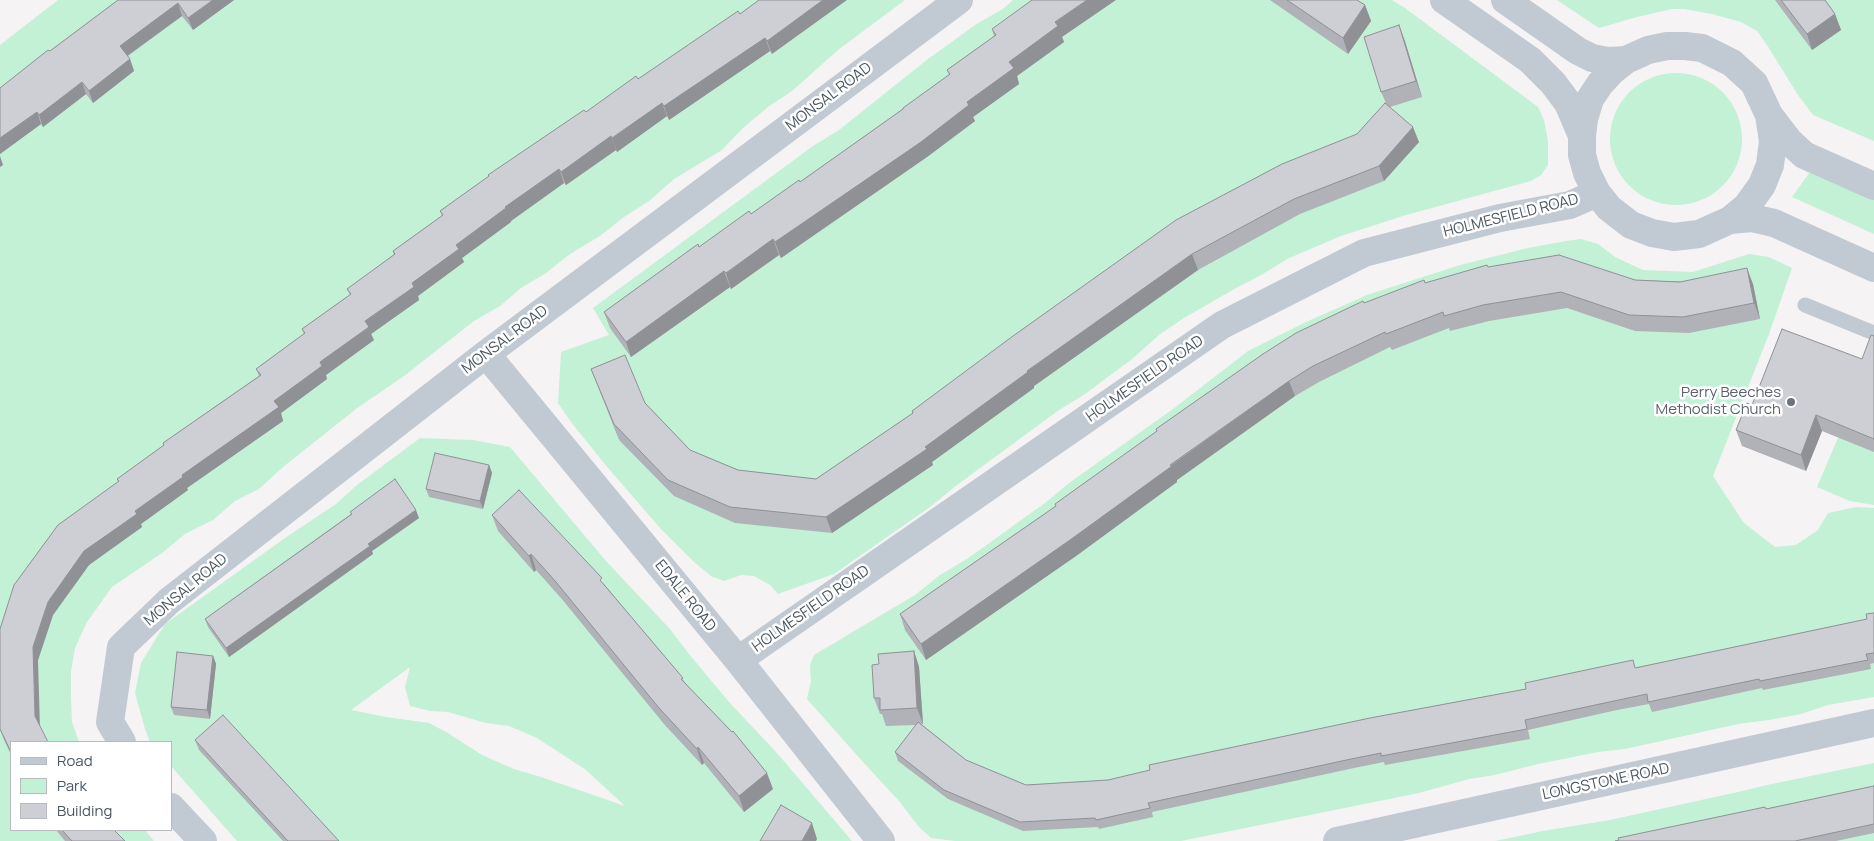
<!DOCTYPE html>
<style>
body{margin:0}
#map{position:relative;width:1874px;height:841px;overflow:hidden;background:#f5f3f3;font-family:Manrope,sans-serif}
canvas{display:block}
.legend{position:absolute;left:10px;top:741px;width:162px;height:90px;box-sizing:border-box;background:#fff;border:1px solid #b7bbc0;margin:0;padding:6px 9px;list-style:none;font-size:15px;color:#4a5661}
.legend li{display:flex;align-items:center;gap:10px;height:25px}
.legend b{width:25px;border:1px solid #b7bbc0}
</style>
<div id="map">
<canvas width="1874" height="841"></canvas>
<ul class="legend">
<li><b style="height:6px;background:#c1cad2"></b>Road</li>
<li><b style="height:14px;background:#c3f1d5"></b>Park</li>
<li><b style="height:14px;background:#cdcfd5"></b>Building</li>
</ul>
</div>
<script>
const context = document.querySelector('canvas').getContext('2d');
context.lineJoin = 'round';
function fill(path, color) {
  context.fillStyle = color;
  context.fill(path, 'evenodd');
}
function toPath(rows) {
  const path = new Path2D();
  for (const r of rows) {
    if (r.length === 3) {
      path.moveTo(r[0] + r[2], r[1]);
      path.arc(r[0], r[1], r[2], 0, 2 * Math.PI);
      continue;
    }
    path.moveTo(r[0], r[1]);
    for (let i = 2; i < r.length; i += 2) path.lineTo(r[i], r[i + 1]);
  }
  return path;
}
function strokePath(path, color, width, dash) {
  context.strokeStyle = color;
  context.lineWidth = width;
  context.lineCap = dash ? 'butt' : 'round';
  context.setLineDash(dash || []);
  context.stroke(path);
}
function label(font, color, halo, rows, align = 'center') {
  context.font = font + ' Manrope,sans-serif';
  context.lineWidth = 5;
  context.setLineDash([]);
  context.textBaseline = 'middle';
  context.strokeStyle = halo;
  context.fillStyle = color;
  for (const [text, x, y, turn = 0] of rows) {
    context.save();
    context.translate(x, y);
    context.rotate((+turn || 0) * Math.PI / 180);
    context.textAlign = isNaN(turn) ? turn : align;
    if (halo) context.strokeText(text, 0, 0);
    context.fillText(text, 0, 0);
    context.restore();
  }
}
const green = toPath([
 [58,0,905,0,838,50,792,91,768,107,743,128,722,150,674,179,649,201,624,217,600,236,570,254,546,273,521,288,500,306,474,321,404,376,356,409,283,467,259,489,235,501,213,520,185,534,162,553,112,587,87,622,75,648,71,671,71,697,72,722,79,742,11,742,11,830,145,830,154,841,0,841,0,45],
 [1013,0,1392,0,1405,8,1538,107,1544,120,1548,141,1548,165,1541,175,1531,181,1406,215,1341,236,1287,259,1263,274,1236,288,1184,318,1159,335,1132,359,1085,394,1059,410,957,485,930,507,834,574,778,594,770,585,754,576,741,575,724,581,711,576,694,562,660,528,603,462,571,422,558,403,561,352,609,335,593,308,813,146,839,130,928,59,978,23,1003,9],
 [1557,0,1874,0,1874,141,1813,115,1798,95,1767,45,1757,31,1741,22,1712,14,1684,9,1672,9,1637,17,1599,28],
 [1676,139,66],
 [1812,169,1874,196,1874,234,1792,197],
 [1581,239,1598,244,1615,257,1643,270,1693,272,1749,254,1769,257,1792,268,1769,334,1713,476,1744,523,1775,547,1796,545,1818,530,1828,513,1856,507,1874,508,1874,697,1828,705,1801,714,1769,720,1738,724,1625,749,1598,752,1538,764,1495,775,1469,779,1419,793,1181,841,955,841,931,838,919,827,899,801,863,762,807,699,811,681,810,665,814,655,915,595,940,575,967,559,1045,503,1069,483,1173,409,1248,351,1306,322,1367,295,1460,265,1528,248,1566,241],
 [1874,353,1874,505,1850,501,1817,487],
 [420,438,473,440,510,447,606,561,670,629,689,654,729,702,777,753,852,841,237,841,171,766,171,742,150,742,145,729,135,693,141,663,165,624,285,538,336,504,357,485],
 [410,667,405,687,410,706,430,711,448,712,486,723,509,726,537,738,586,770,625,806,541,777,514,769,482,755,448,733,429,723,386,717,351,710],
 [1874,763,1874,841,1495,841,1543,831,1610,820,1738,792,1767,785]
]);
const service = toPath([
 [1805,305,1874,333]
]);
const minor = toPath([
 [1444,0,1530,60,1553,83,1568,103,1582,136,1582,155,1587,173,1597,193,1609,208,1631,225,1652,233,1674,237,1699,234,1730,220,1752,218,1774,223,1874,268],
 [1505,0,1578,51,1592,58,1608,61,1626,60,1648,50,1667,46,1685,46,1702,48,1732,63,1754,83,1769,115,1789,141,1804,155,1874,186],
 [1582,136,1584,119,1590,99,1600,84,1612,71,1626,60],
 [1730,220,1747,206,1762,185,1770,165,1773,141,1769,115],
 [486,354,738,660,881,841],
 [738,660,1222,325,1364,253,1500,218,1570,205,1597,193],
 [122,742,110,722,121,647,169,601,486,354,959,0],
 [171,807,203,841],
 [1337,841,1874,723]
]);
const wall = toPath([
 [118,0,234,0,193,30,182,16,128,56,130,59,134,71,93,103,86,94,43,127,41,124,0,154,0,88],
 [759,0,772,54,770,51,669,120,667,116,617,152,616,150,566,185,564,183,511,221,511,222,462,258,464,262,418,296,419,300,371,334,374,340,326,375,327,379,281,413,283,421,187,488,188,490,141,524,142,527,89,565,53,615,11,742,11,755,4,740,0,729,0,629,118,482,117,479,164,445,163,443,259,376,256,369,304,334,302,329,350,295,347,289,394,255,393,251,442,216,440,211,586,112,740,14],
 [1270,0,1357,0,1365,5,1371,21,1348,54],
 [1775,0,1825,0,1835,14,1841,30,1812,50],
 [1399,25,1422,97,1390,107,1419,142,1384,181,1300,214,1198,270,1034,386,1034,388,932,462,933,465,832,533,735,523,674,496,619,440,591,369,645,403,690,450,738,470,816,479,912,414,912,411,1357,134,1386,103,1381,92],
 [992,29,1062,37,1064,42,1017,76,1019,84,973,117,975,121,927,157,781,258,779,255,731,289,730,287,631,357,610,328,604,312,699,247,800,182,903,109,949,75,947,70,994,36],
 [1488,267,1635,280,1753,284,1760,319,1689,333,1635,331,1567,308,1489,321,1450,331,1449,328,1392,350,1390,347,1319,382,1295,396,1177,480,1177,482,1076,556,926,660,905,630,900,614,1056,506,1156,432,1156,429,1364,303,1425,283],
 [1874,336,1874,452,1822,431,1806,471,1742,446,1736,430,1752,405,1862,359],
 [489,465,492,473,483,509,429,497,426,489],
 [350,512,419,518,372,551,373,554,229,657,208,627,205,619,351,514],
 [492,515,604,584,773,789,744,812,704,763,702,765,664,724,561,598,536,570,534,572,498,531],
 [1874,613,1874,663,1870,664,1871,669,1763,690,1762,688,1652,712,1649,704,1617,710,1528,730,1530,739,1385,765,1384,762,1354,768,1152,812,1153,817,1099,829,1098,827,1023,831,948,799,898,761,895,752,916,725,886,726,882,714,880,714,874,698,879,664,914,651,919,667,923,724,921,724,966,760,1026,785,1108,780,1526,689,1636,668,1867,619],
 [213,656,216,664,210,719,174,715,171,707],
 [195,740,339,841,283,841,199,750],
 [1874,786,1874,833,1836,841,1615,841],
 [56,830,114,830,125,841,65,841]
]);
const shadedWall = toPath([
 [213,0,234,0,193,30,188,18],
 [823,0,847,0,772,54,767,41],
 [1087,0,1116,0,1062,37,1064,42,1017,76,1019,84,973,117,975,121,927,157,781,258,775,242,967,102,1009,62,1055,22],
 [178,3,182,16,124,58,120,46],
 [1365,5,1371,21,1348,54,1343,38],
 [1835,14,1841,30,1812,50,1807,34],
 [1399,25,1405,41,1422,97,1416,81],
 [765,38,770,51,669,120,664,106],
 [130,59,134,71,93,103,89,91],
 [82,82,86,94,43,127,39,115],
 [662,103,667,116,617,152,612,138],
 [37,112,41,124,0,154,0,138],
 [1413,127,1419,142,1384,181,1379,166],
 [611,136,616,150,566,185,561,172],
 [0,156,3,165,0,167],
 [559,169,564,183,511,221,511,222,462,258,464,262,418,296,419,300,371,334,374,340,326,375,327,379,281,413,283,421,187,488,188,490,141,524,142,527,89,565,53,615,38,660,40,729,35,716,33,647,48,602,84,551,182,475,274,401,320,362,365,321,456,245,505,207],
 [773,239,779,255,731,289,726,273],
 [1192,254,1198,270,1034,386,1034,388,932,462,933,465,832,533,826,517,925,447,1027,371],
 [1747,268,1753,284,1760,319,1754,303],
 [724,271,730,287,631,357,626,342],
 [1289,381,1295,396,1177,480,1177,482,1076,556,926,660,921,644],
 [1816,415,1822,431,1806,471,1801,455],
 [489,465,492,473,483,509,480,501],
 [416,510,419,518,372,551,373,554,229,657,226,648,368,544],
 [531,554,536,570,534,572,529,556],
 [914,651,919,667,923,724,917,708],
 [213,656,216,664,210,719,207,710],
 [698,747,704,763,702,765,697,749],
 [767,773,773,789,744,812,739,796],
 [812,823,817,839,816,841,802,841]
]);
const building = toPath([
 [118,0,213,0,188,18,178,3,120,46,130,59,89,91,82,82,39,115,37,112,0,138,0,88,48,50,50,51,118,0],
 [759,0,823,0,767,41,765,38,664,106,662,103,612,138,611,136,561,172,559,169,505,207,506,208,456,245,459,249,412,283,414,287,365,321,369,327,320,362,322,366,274,401,279,407,182,475,183,477,135,511,137,514,84,551,48,602,33,647,35,716,48,742,11,742,11,752,0,729,0,629,14,585,58,525,119,481,117,479,164,445,163,443,261,375,256,369,305,333,302,329,351,294,347,289,395,254,393,251,443,215,440,211,489,176,488,175,584,110,586,112,636,76,638,79,738,11,740,14,759,0],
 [1032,0,1087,0,1055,22,1058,26,1009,62,1014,68,967,102,969,105,921,142,775,242,773,239,726,273,724,271,626,342,604,312,698,244,699,247,749,211,751,214,799,180,800,182,903,109,903,108,950,74,947,70,996,35,992,29,1032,0],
 [1287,0,1357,0,1365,5,1343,38,1287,0],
 [1781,0,1825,0,1835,14,1807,34,1781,0],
 [1399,25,1416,81,1381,92,1364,37,1399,25],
 [1385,103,1413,127,1379,166,1294,199,1192,254,1027,371,1028,372,925,447,927,449,826,517,730,507,668,480,614,424,591,369,625,355,645,403,690,450,738,470,816,479,913,413,912,411,1013,336,1176,220,1282,164,1357,134,1385,103],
 [1559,255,1635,280,1680,282,1747,268,1754,303,1683,317,1629,315,1561,292,1483,305,1444,316,1443,312,1386,334,1385,332,1313,366,1289,381,1170,465,1172,466,1070,540,921,644,900,614,1056,506,1055,504,1157,431,1156,429,1263,354,1296,333,1363,301,1364,303,1424,280,1425,283,1487,265,1488,267,1559,255],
 [1782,329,1862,359,1871,335,1874,336,1874,439,1816,415,1801,455,1736,430,1747,403,1752,405,1782,329],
 [435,453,489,465,480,501,426,489,435,453],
 [395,479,416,510,368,544,370,546,226,648,205,619,352,514,350,512,395,479],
 [519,490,602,578,600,580,683,678,681,679,732,732,733,731,767,773,739,796,698,747,697,749,659,708,556,582,531,554,529,556,492,515,519,490],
 [1874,613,1874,653,1866,654,1868,660,1760,681,1759,679,1648,702,1647,694,1614,701,1525,720,1527,729,1381,756,1381,753,1351,759,1148,803,1150,808,1096,820,1095,818,1020,822,944,790,895,752,918,722,966,760,1026,785,1108,780,1150,770,1149,765,1370,718,1526,689,1525,683,1553,677,1633,660,1635,668,1867,619,1866,614,1874,613],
 [914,651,917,708,880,710,880,698,874,698,872,665,879,664,878,654,914,651],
 [177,652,213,656,207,710,171,707,177,652],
 [223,715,339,841,288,841,195,740,223,715],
 [1874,786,1874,824,1795,841,1615,841,1619,840,1618,838,1765,807,1766,809,1874,786],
 [781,805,812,823,802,841,760,841,781,805],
 [62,830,114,830,125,841,72,841,62,830]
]);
const markers = [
 [1791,402,5,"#6b7280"]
];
const streetNames = [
 ["MONSAL ROAD",829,97,-37],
 ["HOLMESFIELD ROAD",1511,216,-14],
 ["MONSAL ROAD",505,340,-37],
 ["HOLMESFIELD ROAD",1145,379,-35],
 ["MONSAL ROAD",186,590,-40],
 ["EDALE ROAD",685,596,51],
 ["HOLMESFIELD ROAD",811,609,-35],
 ["LONGSTONE ROAD",1606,782,-12]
];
const worshipNames = [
 ["Perry Beeches",1781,393],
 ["Methodist Church",1781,410]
];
fill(green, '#c3f1d5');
strokePath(service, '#c1cad2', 15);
strokePath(minor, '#c1cad2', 28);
fill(wall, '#b0b2b7');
fill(shadedWall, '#909195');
fill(building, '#cdcfd5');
strokePath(building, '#909195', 1);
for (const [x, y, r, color] of markers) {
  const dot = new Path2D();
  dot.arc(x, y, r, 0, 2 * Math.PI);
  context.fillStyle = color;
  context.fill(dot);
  strokePath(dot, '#fff', 2);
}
label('15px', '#4a5661', '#fff', streetNames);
label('15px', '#5b616d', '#fff', worshipNames, 'right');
</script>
